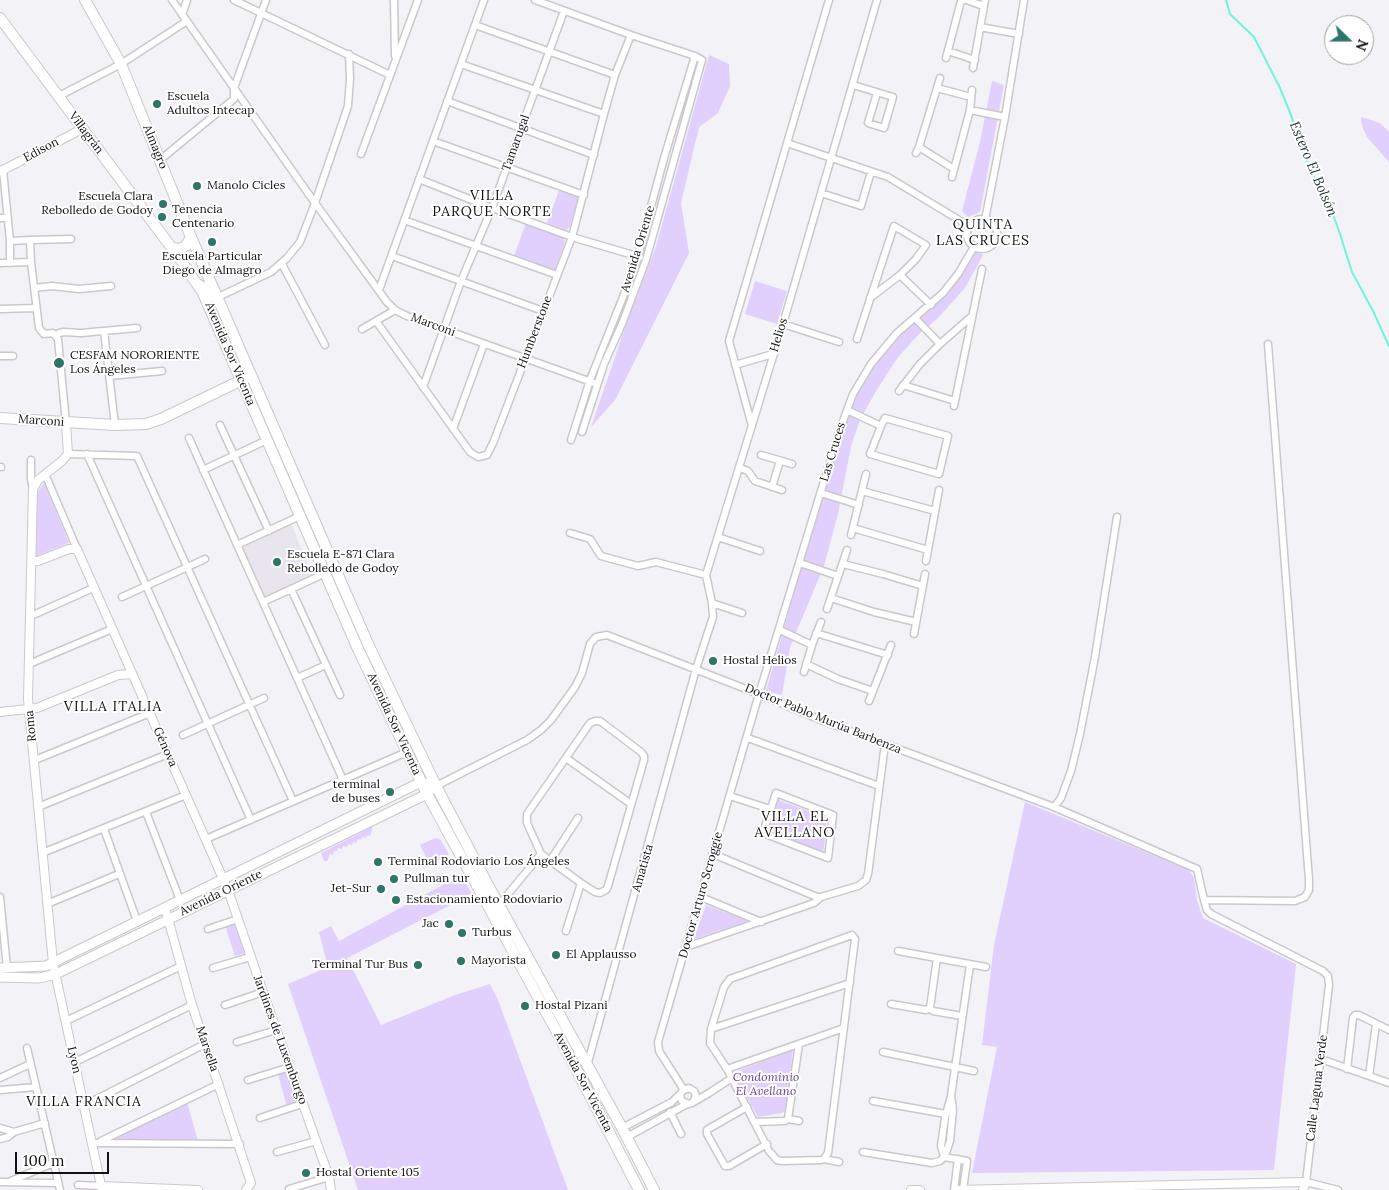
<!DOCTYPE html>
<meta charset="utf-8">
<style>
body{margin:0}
#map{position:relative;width:1389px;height:1190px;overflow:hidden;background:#f3f2f6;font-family:Lora,serif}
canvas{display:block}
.north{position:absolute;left:1324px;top:15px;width:50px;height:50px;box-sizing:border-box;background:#fff;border:1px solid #a0a0a1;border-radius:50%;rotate:112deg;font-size:14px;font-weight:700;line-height:20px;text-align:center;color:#121213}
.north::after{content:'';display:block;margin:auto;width:18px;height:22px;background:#2f7468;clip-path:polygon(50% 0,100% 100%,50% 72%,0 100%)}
.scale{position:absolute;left:15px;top:1152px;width:94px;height:22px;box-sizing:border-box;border:2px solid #121213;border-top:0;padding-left:6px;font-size:15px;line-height:18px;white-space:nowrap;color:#121213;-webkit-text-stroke:4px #fff;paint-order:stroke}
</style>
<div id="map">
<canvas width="1389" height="1190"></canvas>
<div class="north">N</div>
<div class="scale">100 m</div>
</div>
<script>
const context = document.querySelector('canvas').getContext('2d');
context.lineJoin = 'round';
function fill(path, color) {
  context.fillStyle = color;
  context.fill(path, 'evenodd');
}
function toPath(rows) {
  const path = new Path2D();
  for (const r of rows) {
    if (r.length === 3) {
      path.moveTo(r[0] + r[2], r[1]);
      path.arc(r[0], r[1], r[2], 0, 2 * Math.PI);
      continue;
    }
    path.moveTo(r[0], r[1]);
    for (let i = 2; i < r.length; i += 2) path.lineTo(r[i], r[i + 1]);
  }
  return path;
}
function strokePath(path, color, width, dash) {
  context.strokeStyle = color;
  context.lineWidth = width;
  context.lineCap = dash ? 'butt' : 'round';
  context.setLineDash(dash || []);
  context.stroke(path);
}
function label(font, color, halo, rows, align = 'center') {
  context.font = font + ' Lora,serif';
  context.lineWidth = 4;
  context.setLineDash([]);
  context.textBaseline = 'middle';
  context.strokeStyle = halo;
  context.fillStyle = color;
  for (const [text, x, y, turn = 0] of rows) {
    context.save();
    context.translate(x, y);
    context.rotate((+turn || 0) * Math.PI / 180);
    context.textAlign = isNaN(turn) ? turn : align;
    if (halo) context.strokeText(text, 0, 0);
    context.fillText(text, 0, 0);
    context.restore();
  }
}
const built = toPath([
 [291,524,313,576,263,598,241,548]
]);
const green = toPath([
 [709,55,729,64,730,86,718,113,699,127,681,203,689,253,615,400,591,427,628,319,655,250],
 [992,81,1004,85,980,212,968,217,962,211,980,142],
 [1361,117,1380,123,1389,132,1389,162,1367,137,1362,126],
 [560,188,580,195,569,228,566,230,547,223],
 [526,223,563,237,565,242,554,272,514,256],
 [976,252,983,255,965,288,937,319,920,333,898,357,876,391,860,420,851,446,838,514,824,566,790,647,782,695,766,691,837,444,853,400,880,356,904,331,943,297,955,284],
 [755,281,787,291,777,324,745,314],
 [44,483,69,543,36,556,37,493],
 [776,799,827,818,823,855,765,832],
 [1025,802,1189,870,1194,878,1197,900,1203,918,1296,964,1274,1170,972,1173,997,1047,982,1045,994,945],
 [373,826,370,836,367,835,366,838,362,837,361,840,358,839,356,843,353,842,352,845,348,844,347,847,343,846,342,849,338,848,337,851,334,851,333,855,330,854,327,861,324,861,321,853],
 [435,838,440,839,449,854,432,864,431,862,425,864,424,861,427,859,420,845],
 [461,875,472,894,347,958,381,1025,455,995,490,984,498,1000,568,1190,358,1190,288,984,328,967,319,932,331,926,339,941],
 [706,905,748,921,694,939],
 [237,922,249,952,235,956,225,925],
 [793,1049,786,1110,782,1113,758,1117,733,1073],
 [289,1071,300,1103,287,1107,278,1074],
 [187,1102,198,1141,109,1140]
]);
const stream = toPath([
 [1226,0,1230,14,1254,37,1280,88,1291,115,1302,151,1319,188,1331,209,1340,234,1352,272,1373,311,1389,346]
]);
const minor = toPath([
 [172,0,315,203,387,302,395,310,407,316,597,384],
 [234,0,390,75],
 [394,0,395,56],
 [535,0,631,35,695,56,702,60,646,260,622,324,604,364,582,432],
 [967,0,983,6],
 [182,15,187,0],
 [475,25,615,75],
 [980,27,1019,34],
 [948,51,975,60],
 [946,58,961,1,964,0],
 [461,64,604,114],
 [973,68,985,0],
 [853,85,893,97,884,128,868,123,877,93],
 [937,88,971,97],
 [59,96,121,64,187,21],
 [447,101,594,155],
 [970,110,1005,117],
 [433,141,584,195],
 [787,143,888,177,969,226],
 [919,147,954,169],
 [916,153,919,147,940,78],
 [361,154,418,0],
 [160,160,234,99,234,88,266,0],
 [3,170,10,241,30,240,31,262,39,328,44,334,53,333,58,339,66,423],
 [952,177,970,110,972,90],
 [419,179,492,208,572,237,640,257],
 [821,193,861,206,871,172],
 [0,218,8,218],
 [982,234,15],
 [404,220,557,275],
 [985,220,1005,117,1024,0],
 [30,240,71,239],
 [10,241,10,263],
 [392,256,543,311],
 [0,263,31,262],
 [282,264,325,345],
 [199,283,205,286,214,299,271,272,287,258,300,242,315,203,348,106,350,79,349,54],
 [34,288,52,286,79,289,111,286],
 [379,290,484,0],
 [870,298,900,275],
 [0,309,36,308],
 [376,321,470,452,478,457,487,455,493,443,572,237,604,114,615,75,631,35],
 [783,324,839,342],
 [362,329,395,310],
 [104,331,115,425],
 [56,336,59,333,64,332,81,333,137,328],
 [857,339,894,226,926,245,916,259,900,275,931,305],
 [940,344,972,316],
 [0,356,13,356],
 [735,365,773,354],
 [110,376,162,371],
 [903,385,955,401],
 [423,387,461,281,492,208,564,11],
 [899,391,920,364,940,344,915,318],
 [954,406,982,269],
 [847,410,881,426,870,454,939,474,948,436,885,418,881,426],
 [220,425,269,531],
 [752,426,729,341,829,0],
 [453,429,484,344],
 [189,438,343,780],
 [571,440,590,380,623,297,638,255,664,158,695,56],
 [68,454,137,456,293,801],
 [87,454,251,820],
 [761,455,792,464],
 [31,460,31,479,33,489],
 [0,467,1,467],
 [740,468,748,471,755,481,782,490],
 [203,470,267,440],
 [45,474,77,549],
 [772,487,780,461],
 [862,491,935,511],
 [821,493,859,505],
 [853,528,928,550],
 [570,533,590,539,601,556,638,566,656,562,706,575],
 [851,535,866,474],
 [718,537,760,551],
 [237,545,300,516],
 [926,561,939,490],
 [800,563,838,576],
 [843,564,883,574,923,586],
 [291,589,340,695],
 [122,597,205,559],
 [831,598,874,612,916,622],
 [263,602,328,572],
 [712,603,742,613],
 [827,609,847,550],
 [31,616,93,588],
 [780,630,812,645],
 [816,633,888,655],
 [914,634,925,574],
 [29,664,112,629],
 [806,664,838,679,873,691],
 [804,672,812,645,821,622],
 [297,678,326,665],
 [869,701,891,645],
 [595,721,600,721,641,752,644,756,644,760,608,886,606,890,600,893,595,892,581,883,541,854,527,823,527,814,590,723,595,721],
 [183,735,264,698],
 [748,738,879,786],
 [566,758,631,804],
 [35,760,150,713],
 [436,786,527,740,541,730,551,720,575,687,582,673,590,644,596,637,607,635,759,694,821,720,1054,807,1197,869,1204,900,1295,901,1305,897,1309,890,1309,880,1268,344],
 [776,793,833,815,828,858,763,833,776,793],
 [730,796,770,809],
 [38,807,168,754],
 [1054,807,1061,798,1071,771,1080,734,1095,657,1117,517],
 [146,812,180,900],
 [104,829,137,921],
 [206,839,407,752],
 [42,853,186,795],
 [713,854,817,897,821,897,858,886,866,880,868,874,885,744],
 [550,861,578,818],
 [0,897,7,968],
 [701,897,761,922],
 [1204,900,1207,910,1211,914,1323,971,1328,976,1329,985,1306,1182,1338,1190],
 [47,904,119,874],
 [499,905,541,854],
 [208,929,238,919],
 [566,931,581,883],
 [852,935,855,939,828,1153,824,1159,821,1160,782,1161,777,1160,769,1151,727,1069,710,1043,711,1029,724,987,730,979,852,935],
 [686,947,814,903,821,897],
 [898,951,986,967],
 [213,968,250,957],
 [891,1004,926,1010,930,1008,937,958],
 [225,1005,263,992],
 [930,1008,933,1011,962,1016],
 [66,1021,181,966],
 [711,1029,850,983],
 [237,1042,276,1030],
 [27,1048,60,1190],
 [883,1052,974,1071],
 [1321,1059,1389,1083],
 [75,1062,192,1005],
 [587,1066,696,669,713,617,712,603,706,575,783,324,877,0],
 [727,1069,844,1028],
 [1347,1069,1353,1018,1355,1015,1359,1015,1389,1030],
 [1369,1076,1376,1024],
 [0,1078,30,1064],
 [248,1080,290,1067],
 [0,1090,36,1087],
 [684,1090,659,1051,658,1042,759,694,839,432,853,394,871,364,897,333,943,293,958,274,974,247],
 [951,1096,970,965],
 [873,1101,946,1114],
 [693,1102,696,1096,694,1091,689,1088,682,1091,680,1096,682,1101,689,1104,692,1103,709,1093,732,1078],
 [85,1105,205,1044],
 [747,1107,710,1128,707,1130,707,1134,725,1166,729,1166,767,1144],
 [670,1112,681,1134],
 [260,1118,302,1104],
 [788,1119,799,1121],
 [755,1122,785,1121,788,1119,799,1044],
 [0,1128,14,1132,45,1123],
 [622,1128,672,1102,681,1093],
 [627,1137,687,1104],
 [0,1139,8,1137,14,1132],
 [101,1141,219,1084],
 [93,1143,240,1144],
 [277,1152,316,1141],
 [863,1152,932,1163,940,1161,944,1157,947,1150,950,1141,953,1109,951,1096,945,1118,941,1146,944,1157],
 [944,1157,967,1161,963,1190],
 [824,1159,839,1162],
 [11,1181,53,1163],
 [0,1182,58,1183],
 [78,1185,102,1186],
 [289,1189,329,1177],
 [954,1190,958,1159]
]);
const tertiary = toPath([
 [0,171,7,168,82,129],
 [66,423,68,454,62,461,38,480,33,489,28,699,53,963,102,1190],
 [32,561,38,561,69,549,77,549,228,890,263,992,329,1177,331,1190],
 [0,712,37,708,118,675,132,674],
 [165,908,192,1005,251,1183,246,1190],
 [102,1186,198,1190],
 [911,1190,920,1190],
 [956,1190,1306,1182,1303,1190]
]);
const secondary = toPath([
 [0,968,46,966,421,782,436,786],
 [0,977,39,978,56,974,423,796,432,789]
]);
const primary = toPath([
 [85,0,121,64,191,237,368,644,436,786,488,885,622,1128,654,1190],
 [0,18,180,259,203,293,358,649,427,794,558,1034,639,1190],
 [172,248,179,249,186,246,191,237],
 [0,418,115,425,146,424,161,419,246,378]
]);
const markers = [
 [157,104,5,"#2f7468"],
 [197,186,5,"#2f7468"],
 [163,204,5,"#2f7468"],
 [162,217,5,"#2f7468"],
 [212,242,5,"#2f7468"],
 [59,363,6,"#2f7468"],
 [277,562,5,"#2f7468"],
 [713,661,5,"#2f7468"],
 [390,792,5,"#2f7468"],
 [378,862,5,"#2f7468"],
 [394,879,5,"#2f7468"],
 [381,889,5,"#2f7468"],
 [396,900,5,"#2f7468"],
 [449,924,5,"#2f7468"],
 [462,933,5,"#2f7468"],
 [556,955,5,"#2f7468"],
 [461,961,5,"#2f7468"],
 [418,965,5,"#2f7468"],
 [525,1006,5,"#2f7468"],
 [306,1173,5,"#2f7468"]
];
const poiNames = [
 ["Escuela",167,97],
 ["Adultos Intecap",167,111],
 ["Manolo Cicles",207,186],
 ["Escuela Clara",153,197,"right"],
 ["Rebolledo de Godoy",153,211,"right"],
 ["Tenencia",172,210],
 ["Centenario",172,224],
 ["Escuela Particular",212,257,"center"],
 ["Diego de Almagro",212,271,"center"],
 ["CESFAM NORORIENTE",70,356],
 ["Los Ángeles",70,370],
 ["Escuela E-871 Clara",287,555],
 ["Rebolledo de Godoy",287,569],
 ["Hostal Helios",723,661],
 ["terminal",380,785,"right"],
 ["de buses",380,799,"right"],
 ["Terminal Rodoviario Los Ángeles",388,862],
 ["Pullman tur",404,879],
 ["Jet-Sur",371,889,"right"],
 ["Estacionamiento Rodoviario",406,900],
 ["Jac",439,924,"right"],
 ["Turbus",472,933],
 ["El Applausso",566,955],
 ["Mayorista",471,961],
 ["Terminal Tur Bus",408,965,"right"],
 ["Hostal Pizani",535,1006],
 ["Hostal Oriente 105",316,1173]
];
const streetNames = [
 ["Villagrán",86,133,53],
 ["Tamarugal",516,143,-70],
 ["Almagro",155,147,68],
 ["Edison",41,150,-28],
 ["Avenida Oriente",638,249,-73],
 ["Marconi",433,325,20],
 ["Humberstone",535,332,-69],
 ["Helios",779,335,-73],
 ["Avenida Sor Vicenta",230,354,67],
 ["Marconi",41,421,4],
 ["Las Cruces",833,452,-73],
 ["Doctor Pablo Murúa Barbenza",823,719,22],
 ["Avenida Sor Vicenta",394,724,65],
 ["Roma",31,726,-96],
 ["Génova",165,747,66],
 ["Amatista",643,868,-74],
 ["Avenida Oriente",221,893,-26],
 ["Doctor Arturo Scroggie",701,895,-74],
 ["Jardines de Luxemburgo",280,1040,70],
 ["Marsella",207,1049,71],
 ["Lyon",74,1060,77],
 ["Avenida Sor Vicenta",583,1082,62],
 ["Calle Laguna Verde",1317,1088,-83]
];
const parkNames = [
 ["Condominio",766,1078],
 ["El Avellano",766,1092]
];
const waterNames = [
 ["Estero El Bolsón",1313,169,67]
];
const neighbourhoodNames = [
 ["VILLA",492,196],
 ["PARQUE NORTE",492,212],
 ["QUINTA",983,225],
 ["LAS CRUCES",983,241],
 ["VILLA ITALIA",113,707],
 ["VILLA EL",795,817],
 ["AVELLANO",795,833],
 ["VILLA FRANCIA",84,1102]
];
fill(built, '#e8e5ef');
fill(green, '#e1cffe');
strokePath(stream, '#71f3dc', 2);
strokePath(minor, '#cac8cc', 9);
strokePath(tertiary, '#cac8cc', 10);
strokePath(secondary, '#cac8cc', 11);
strokePath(primary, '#cac8cc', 12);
strokePath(minor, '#fff', 6);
strokePath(tertiary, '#fff', 8);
strokePath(secondary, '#fff', 9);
strokePath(primary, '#fff', 10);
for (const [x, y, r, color] of markers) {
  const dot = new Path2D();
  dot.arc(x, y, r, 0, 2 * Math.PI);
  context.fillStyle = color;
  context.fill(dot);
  strokePath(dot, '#fff', 2);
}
label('12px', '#121213', '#fff', poiNames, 'left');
label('12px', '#121213', '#fff', streetNames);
label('italic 12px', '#683d9c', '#fff', parkNames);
label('italic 14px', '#1d332f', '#fff', waterNames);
context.letterSpacing = '1px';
label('14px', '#121213', '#fff', neighbourhoodNames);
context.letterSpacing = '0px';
</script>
